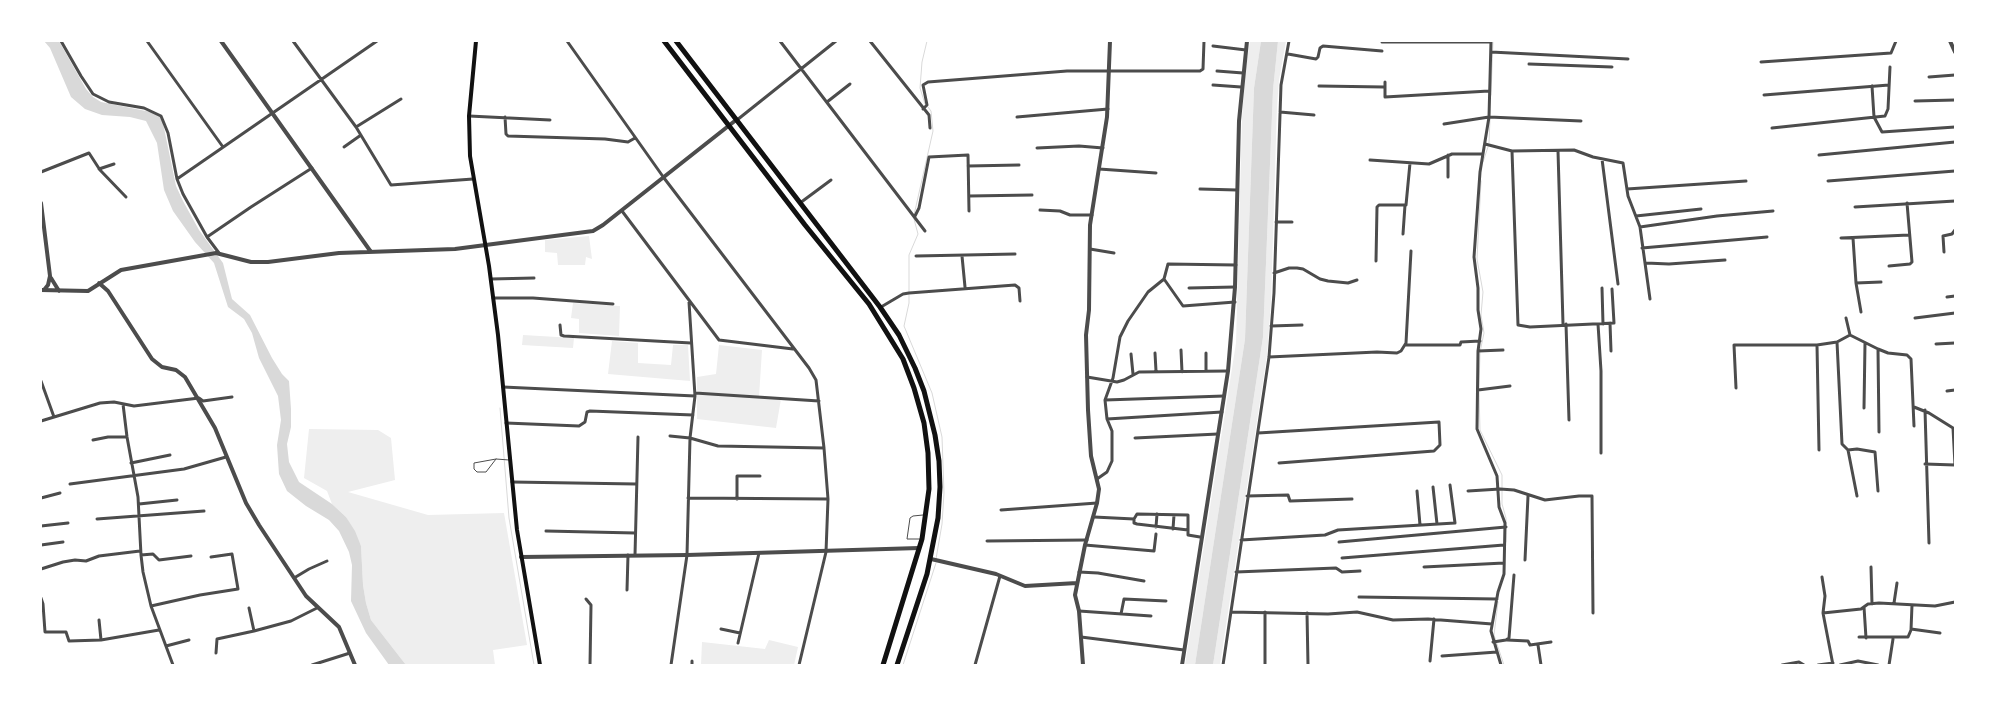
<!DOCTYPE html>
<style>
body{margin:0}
#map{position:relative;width:1996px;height:706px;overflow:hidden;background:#fff;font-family:Jost,sans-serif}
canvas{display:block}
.frame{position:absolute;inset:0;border:42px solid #fff;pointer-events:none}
</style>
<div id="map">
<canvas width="1996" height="706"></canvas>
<div class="frame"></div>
</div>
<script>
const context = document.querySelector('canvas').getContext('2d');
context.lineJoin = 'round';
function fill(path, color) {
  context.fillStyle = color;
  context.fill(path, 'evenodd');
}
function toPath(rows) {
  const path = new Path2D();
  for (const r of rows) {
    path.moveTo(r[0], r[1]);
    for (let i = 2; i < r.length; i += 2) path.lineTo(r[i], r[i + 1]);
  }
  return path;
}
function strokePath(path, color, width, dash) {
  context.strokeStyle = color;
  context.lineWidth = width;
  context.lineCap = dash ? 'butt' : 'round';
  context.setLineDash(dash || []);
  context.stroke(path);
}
const green = toPath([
 [1250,41,1261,41,1254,88,1245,339,1195,665,1185,665,1236,343,1242,119,1245,73],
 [1278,41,1286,41,1279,80,1277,106,1271,302,1267,355,1220,665,1213,665,1263,337,1273,90],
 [589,236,592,259,586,257,585,265,558,265,557,253,545,252,545,240],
 [573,303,620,306,619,336,579,333,579,319,571,318],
 [523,335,574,338,573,348,522,345],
 [612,341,638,343,638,363,671,365,673,345,688,345,690,381,608,374],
 [719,345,762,350,759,397,781,399,776,428,697,419,697,377,716,374],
 [309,429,378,430,391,438,395,480,348,492,428,515,504,513,527,645,493,650,495,665,406,665,371,620,366,603,363,585,361,546,346,517,332,504,327,491,304,478],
 [769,640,798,647,794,665,701,665,702,642,765,649]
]);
const water = toPath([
 [44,41,59,41,86,89,93,97,101,102,151,112,159,115,163,123,176,186,183,201,199,230,223,263,232,299,250,315,272,358,282,374,289,381,291,409,291,427,287,444,289,462,299,482,332,504,346,517,355,531,361,546,363,585,366,603,371,620,406,665,389,665,366,633,351,601,352,565,349,552,339,531,329,520,306,506,287,491,279,474,277,445,281,420,278,396,259,358,252,333,244,319,228,307,214,263,195,242,173,211,164,190,157,143,146,121,130,117,102,115,85,109,71,97,50,48],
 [1261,41,1278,41,1273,90,1263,337,1213,665,1195,665,1245,339,1254,88]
]);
const stream = toPath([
 [1491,95,1493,41],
 [925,104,920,88,922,62,927,41],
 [1489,143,1490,119],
 [1483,162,1488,147],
 [914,215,933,131,931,111,928,107],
 [914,219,918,234,909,255,909,303,904,326,932,393,942,437,944,493,942,524,936,559],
 [1479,388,1480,352,1484,333,1481,315,1483,292,1477,259,1481,181],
 [1479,392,1480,430,1502,475,1502,504,1506,518,1506,542],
 [500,408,509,518,534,665],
 [1498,602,1494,635,1504,665],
 [903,665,936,563]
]);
const service = toPath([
 [496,459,486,472,477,472,474,469,474,463,496,459,509,460],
 [921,539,907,539,910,518,913,516,923,515]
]);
const minor = toPath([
 [61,41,81,76,93,94,109,102,144,108,161,116,168,133,177,179,183,194,207,237,219,253],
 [147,41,223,147],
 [293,41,356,127,391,185,473,179],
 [567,41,664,178,809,368,816,380,824,448,828,499,826,552,799,665],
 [780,41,925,231],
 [870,41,929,115,930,128],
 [1491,41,1489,117,1480,172,1474,257,1478,288,1478,310,1481,329,1478,351,1477,429,1497,476,1499,507,1505,523,1504,574,1498,592,1491,631,1501,665],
 [1382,42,1491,42],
 [1213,46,1246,50],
 [1491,52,1628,59],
 [1288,54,1316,59,1318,57,1320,48,1323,46,1382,51],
 [1761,62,1891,53,1896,41],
 [1529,64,1612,67],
 [1217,71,1243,73],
 [1929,77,1955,75],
 [1385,82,1385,97,1489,91],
 [1213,85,1241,87],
 [1319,86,1384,87],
 [1872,86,1874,117,1882,132,1955,127],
 [1764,95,1889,85],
 [1915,101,1955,100],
 [827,102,850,84],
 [923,109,927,105,923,85,928,82,1067,71,1200,71,1203,69,1204,41],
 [1280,112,1314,115],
 [469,116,550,120],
 [505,117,506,134,508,136,605,139,628,142,635,138],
 [1017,117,1108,109],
 [737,120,836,41],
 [1444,124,1489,117,1581,121],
 [356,127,401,99],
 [1772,128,1885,116,1888,109,1890,67],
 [1485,144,1512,151,1574,150,1593,157,1623,163,1628,196,1640,227,1650,299],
 [344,147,361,135],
 [1037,148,1079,146,1103,148],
 [1512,151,1518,325,1530,327,1614,323,1612,289],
 [1558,151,1563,324],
 [1819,155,1955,142],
 [1602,159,1618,284],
 [1370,160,1429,164,1452,154,1483,154],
 [968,166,1019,165],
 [99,169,114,164],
 [1099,169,1156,173],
 [41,172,89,153,100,170,126,197],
 [1448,177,1448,155],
 [177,179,377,41],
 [1828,181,1955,171],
 [1200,189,1237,190],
 [1627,189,1746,181],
 [969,196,1032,195],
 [800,203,831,180],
 [1855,207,1955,201],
 [1040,210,1060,211,1070,215,1092,215],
 [622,211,719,340,793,349],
 [915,216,919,208,929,157,968,155,969,211],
 [1636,216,1701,209],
 [1276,222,1292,222],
 [1640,227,1717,216,1773,211],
 [1403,234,1405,205],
 [207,237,251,207,312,168],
 [1841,238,1909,235],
 [1853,238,1856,283,1861,312],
 [1642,248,1767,237],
 [1090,249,1114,253],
 [1944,252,1943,236,1952,234,1955,230],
 [916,256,1015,254],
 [962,256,965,287],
 [1376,261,1377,207,1379,205,1406,205,1410,163],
 [1646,263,1669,264,1725,260],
 [1889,266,1910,264,1912,262,1907,203],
 [1274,273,1289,268,1297,268,1303,269,1320,279,1328,281,1348,283,1357,280],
 [491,279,534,278],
 [1164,279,1183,306,1235,302],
 [1856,283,1881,282],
 [1189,288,1235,287],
 [1602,288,1603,324],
 [1947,297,1955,296],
 [493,298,533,298,613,304],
 [881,307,903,294,909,293,1015,285,1019,288,1020,301],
 [1846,318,1850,335,1878,349,1888,353,1907,355,1911,359,1914,426],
 [1915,318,1955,313],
 [1610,323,1611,351],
 [1566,324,1569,420],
 [1598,324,1601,371,1601,453],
 [560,325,561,335,564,336,691,343],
 [1271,326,1302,325],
 [1837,342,1842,444,1848,450,1857,496],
 [1936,344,1955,343],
 [1405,345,1460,345,1461,342,1480,341],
 [1817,345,1819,450],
 [1878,349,1879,432],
 [1181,350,1182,372],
 [1478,351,1503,350],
 [1155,353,1156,371],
 [1131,354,1133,374],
 [1269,357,1377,352,1397,353,1401,351,1406,343,1411,251],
 [1206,371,1206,353],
 [1087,377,1117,382,1124,380,1139,372,1228,371],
 [41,381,54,417],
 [503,387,695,396],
 [1736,388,1734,345,1817,345,1837,342,1850,335],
 [1478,390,1510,386],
 [1947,391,1955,390],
 [695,393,819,401],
 [1105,400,1224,396],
 [123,404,127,437,138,497,141,555,143,572,151,606,173,665],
 [1914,407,1929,413,1953,428,1955,465],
 [1864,408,1865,343],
 [1925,410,1929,543],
 [1107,419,1222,412],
 [41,421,100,403,114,402,134,406,199,398,203,401,232,397],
 [506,423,579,426,585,422,587,412,590,411,693,415],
 [1258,433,1439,422,1440,445,1434,451,1279,463],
 [670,436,690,438,718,446,824,448],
 [1135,438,1218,434],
 [93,440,108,437,127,437],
 [1848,450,1857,449,1875,452,1878,491],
 [131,463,170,455],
 [1925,464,1955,465],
 [1097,479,1107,472,1112,461,1112,431,1107,419,1105,400,1113,378,1120,337,1128,321,1148,292,1164,279,1168,264,1236,265],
 [512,482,636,484],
 [70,484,184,469,226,457],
 [1433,487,1437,524],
 [1417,491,1420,525],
 [1468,491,1500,489,1514,490,1545,500,1579,496,1592,496,1593,613],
 [1247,496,1288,495,1290,501,1352,499],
 [41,498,60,493],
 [688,498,828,499],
 [737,499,737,476,760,476],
 [139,504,177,500],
 [1001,510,1097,503],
 [1094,517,1134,519,1137,514,1188,515,1188,535,1200,537],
 [97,519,204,511],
 [1134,519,1134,523,1137,524,1188,530],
 [41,526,68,523],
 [1156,527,1157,514],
 [1173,529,1174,515],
 [546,531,635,533],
 [1241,540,1325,535,1338,530,1455,523,1450,485],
 [987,541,1087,540],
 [1339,542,1506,527],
 [41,545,63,542],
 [1085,545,1154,551,1156,534],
 [141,555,153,554,159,560,191,556],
 [635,555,638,437],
 [1342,558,1504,545],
 [1525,560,1528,496],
 [1424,567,1504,563],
 [1871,567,1872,604],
 [41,569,63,562,75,560,86,561,99,556,140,551],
 [1079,572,1098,573,1144,581],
 [1236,572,1336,568,1342,572,1360,571],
 [1822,577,1825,596,1823,613],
 [294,578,309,569,327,561],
 [627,590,628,555],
 [1359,597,1497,599],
 [41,598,43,604,45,632,66,632,69,641,101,640,159,630],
 [586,599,591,605,590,665],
 [1894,603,1897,583],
 [151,606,200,595,238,589,232,554,211,557],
 [1864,607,1866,638],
 [249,608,254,631],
 [1079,611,1151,616],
 [1231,612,1328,614,1357,612,1393,620,1428,619,1492,624],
 [1265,612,1265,665],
 [1307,613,1308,665],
 [1121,614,1124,599,1166,601],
 [99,620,101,640],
 [721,629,740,633],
 [1911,629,1940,633],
 [1081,637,1184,650],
 [1859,637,1908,637,1911,630,1912,605],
 [1507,640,1528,641,1530,645,1551,642],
 [1493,642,1506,640,1509,638,1514,575],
 [738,643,759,553],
 [1538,645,1541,665],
 [166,646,189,640],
 [216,653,217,639,254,631,291,621,317,608],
 [1442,656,1497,652],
 [1430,661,1434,619],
 [312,665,350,653],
 [671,665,687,555,690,438,695,396,689,302],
 [692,665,692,661],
 [975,665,1000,576],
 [1223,665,1269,357,1274,293,1281,85,1289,41],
 [1782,665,1799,662,1804,665],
 [1818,665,1833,663],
 [1833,665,1823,613,1861,609,1868,604,1879,603,1935,606,1955,602],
 [1840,665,1858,661,1878,665],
 [1889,665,1893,639]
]);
const tertiary = toPath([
 [221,41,371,252],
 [1950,41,1955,52],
 [41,203,50,276,48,285,44,290],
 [51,278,59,291],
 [99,283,108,291,152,359,162,367,176,370,185,377,215,428,246,503,259,525,306,596,339,627,355,665],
 [41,290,88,291,121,270,216,253,251,262,268,262,339,253,455,249,593,231,603,225,736,120],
 [521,557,687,555,919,548],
 [931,559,996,574,1025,586,1077,583],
 [1083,665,1079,611,1075,595,1085,545,1097,503,1099,489,1091,456,1088,410,1086,335,1089,310,1090,225,1107,117,1110,41],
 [1182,665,1228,371,1235,287,1239,121,1247,41]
]);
const secondary = toPath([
 [476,41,469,116,470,156,489,266,498,335,517,530,540,665]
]);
const trunk = toPath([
 [664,41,805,225,869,304,903,359,914,388,924,423,928,453,929,489,922,539,883,665],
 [676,41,880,307,899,335,915,368,924,391,935,435,939,461,940,487,938,518,927,574,897,665]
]);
fill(green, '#eee');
fill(water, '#d9d9d9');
strokePath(stream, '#d9d9d9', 1);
strokePath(service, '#4c4c4c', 1);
strokePath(minor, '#4c4c4c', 3);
strokePath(tertiary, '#4c4c4c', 4);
strokePath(secondary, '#111', 4);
strokePath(trunk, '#111', 5);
</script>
